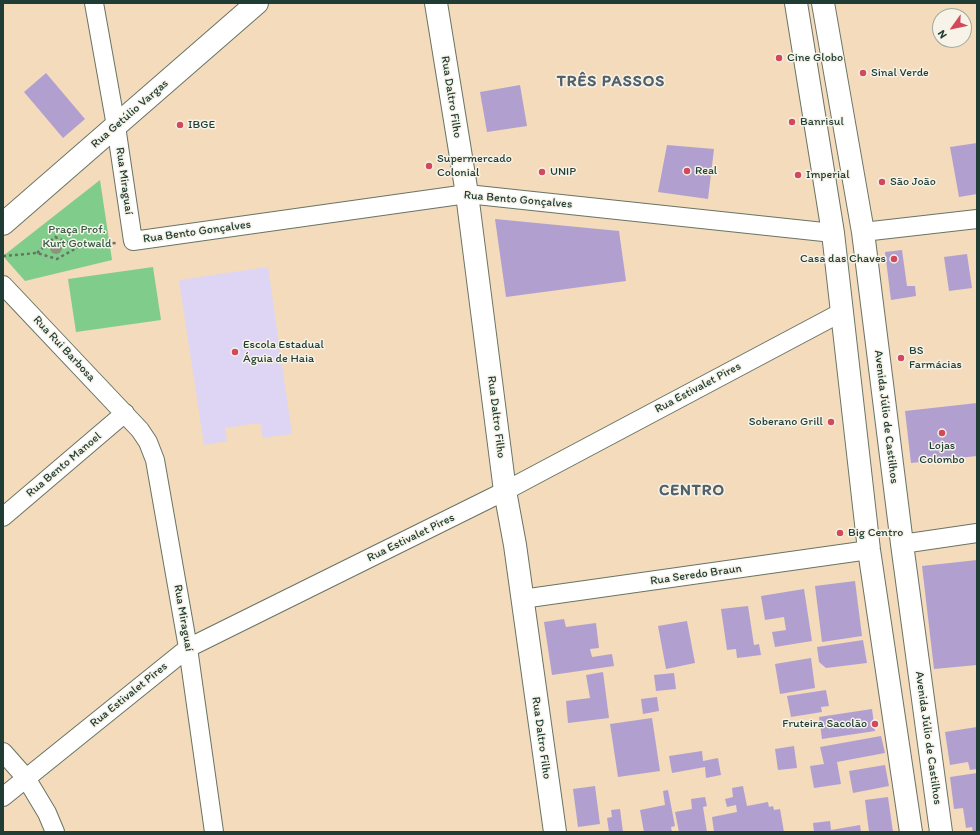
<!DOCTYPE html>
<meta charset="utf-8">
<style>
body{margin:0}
#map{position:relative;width:980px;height:835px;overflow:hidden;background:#f3dbbc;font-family:Itim,sans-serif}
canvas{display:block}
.frame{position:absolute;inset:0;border:4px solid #1f3d34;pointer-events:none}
.north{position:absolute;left:932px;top:8px;width:40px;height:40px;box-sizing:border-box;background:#f7f3e8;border:1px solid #a1aaa0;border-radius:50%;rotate:237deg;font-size:11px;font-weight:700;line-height:16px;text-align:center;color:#1f3d34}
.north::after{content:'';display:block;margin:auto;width:14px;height:18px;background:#d1495b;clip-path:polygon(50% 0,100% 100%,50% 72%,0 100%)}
</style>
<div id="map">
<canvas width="980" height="835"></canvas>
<div class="frame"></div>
<div class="north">N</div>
</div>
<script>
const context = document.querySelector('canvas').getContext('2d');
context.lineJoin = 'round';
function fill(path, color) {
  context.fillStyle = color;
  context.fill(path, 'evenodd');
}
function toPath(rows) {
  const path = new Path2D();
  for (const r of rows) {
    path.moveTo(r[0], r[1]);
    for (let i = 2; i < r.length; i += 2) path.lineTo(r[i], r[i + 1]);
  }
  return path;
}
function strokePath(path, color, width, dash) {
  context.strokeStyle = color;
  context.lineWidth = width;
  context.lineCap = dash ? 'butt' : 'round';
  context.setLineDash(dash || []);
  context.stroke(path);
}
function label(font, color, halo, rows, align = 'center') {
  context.font = font + ' Itim,sans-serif';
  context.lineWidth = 3;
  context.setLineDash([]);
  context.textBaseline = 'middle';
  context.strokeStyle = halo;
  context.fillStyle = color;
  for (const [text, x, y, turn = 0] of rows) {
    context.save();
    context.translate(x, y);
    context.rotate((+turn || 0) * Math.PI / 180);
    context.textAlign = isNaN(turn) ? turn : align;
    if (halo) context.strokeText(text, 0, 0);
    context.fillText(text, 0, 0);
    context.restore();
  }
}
const built = toPath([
 [268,267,292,434,263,438,260,423,225,428,227,441,204,445,179,280]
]);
const green = toPath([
 [100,180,112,260,25,281,3,256],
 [153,267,161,320,76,332,68,279]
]);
const building = toPath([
 [46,73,85,119,63,138,24,92],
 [520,85,527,126,487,132,480,92],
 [977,143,977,194,959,197,950,147],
 [667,145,714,149,708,199,658,192],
 [495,219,619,231,626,281,506,297],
 [902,250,907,286,915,286,916,296,891,300,885,252],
 [967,254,972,288,949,291,944,257],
 [977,403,977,456,911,463,905,411],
 [977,560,977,665,934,669,922,566],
 [855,581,862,636,822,642,815,586],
 [804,589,812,641,775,647,772,632,786,630,784,617,765,620,761,596],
 [748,606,754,645,759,644,761,655,737,658,736,649,727,650,721,609],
 [564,619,566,627,596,623,599,648,590,649,592,657,612,654,614,666,552,675,544,622],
 [687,621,695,663,666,669,658,626],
 [863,640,867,663,826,668,819,662,817,647],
 [811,658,815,688,780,694,775,664],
 [603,672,609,718,568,723,566,701,590,698,586,675],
 [674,673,676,689,656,691,654,675],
 [826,690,829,706,821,707,822,712,791,717,787,696],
 [657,697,659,711,643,714,641,699],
 [872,709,875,731,822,739,819,717],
 [652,718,660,771,618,777,610,724],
 [977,727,977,769,970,770,968,762,950,765,945,732],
 [881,736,885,753,837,762,841,784,814,788,810,766,824,764,820,747],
 [794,746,797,768,778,770,775,749],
 [702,751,703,761,718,758,721,775,706,778,705,767,672,773,669,756],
 [885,765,889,786,853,793,849,771],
 [977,773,977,832,973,832,972,827,966,828,963,808,954,809,950,777],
 [595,786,600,824,578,827,573,789],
 [743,786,747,806,768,802,769,807,773,806,774,810,780,809,784,832,714,832,712,817,737,812,736,805,727,807,725,799,733,797,732,788],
 [668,790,675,826,671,827,672,832,644,832,640,810,665,805,663,791],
 [705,797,707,806,703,807,707,832,679,832,675,812,692,809,691,799],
 [888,797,893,832,869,832,865,800],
 [620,809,623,832,609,832,607,818,612,817,611,810],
 [830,821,831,830,860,825,861,832,814,832,813,823]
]);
const path = toPath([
 [37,253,55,237,78,247],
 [3,256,37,253,57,259,78,247,116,243]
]);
const minor = toPath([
 [94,3,116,126,133,241,467,194,833,233],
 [863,232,977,219],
 [3,285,140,430,148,442,155,460,188,648,214,832],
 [3,517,125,413],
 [902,544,977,533],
 [522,599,869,550],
 [3,752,26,778,47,813,55,832],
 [3,797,188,648,505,491,842,312]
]);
const tertiary = toPath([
 [436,3,467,194,505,491,515,545,555,832],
 [3,224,257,3]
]);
const secondary = toPath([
 [796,3,833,233,869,550,911,832],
 [823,3,863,232,902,544,941,832]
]);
const trees = [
 [56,248]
];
const markers = [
 [779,58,4,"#d1495b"],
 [863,73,4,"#d1495b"],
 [792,122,4,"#d1495b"],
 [180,125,4,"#d1495b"],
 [429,166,4,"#d1495b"],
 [687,171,4,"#d1495b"],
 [542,172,4,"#d1495b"],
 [798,175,4,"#d1495b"],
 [882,182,4,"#d1495b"],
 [894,259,4,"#d1495b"],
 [235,352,4,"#d1495b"],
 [901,358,4,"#d1495b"],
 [831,422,4,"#d1495b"],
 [942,433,4,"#d1495b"],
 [840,533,4,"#d1495b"],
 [875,724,4,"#d1495b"]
];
const poiNames = [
 ["Cine Globo",787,58],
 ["Sinal Verde",871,73],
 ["Banrisul",800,122],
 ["IBGE",188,125],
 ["Supermercado",437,159],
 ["Colonial",437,173],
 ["Real",695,171],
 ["UNIP",550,172],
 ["Imperial",806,175],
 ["São João",890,182],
 ["Casa das Chaves",886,259,"right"],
 ["Escola Estadual",243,345],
 ["Águia de Haia",243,359],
 ["BS",909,351],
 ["Farmácias",909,365],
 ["Soberano Grill",823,422,"right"],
 ["Lojas",942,446,"center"],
 ["Colombo",942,460,"center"],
 ["Big Centro",848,533],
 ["Fruteira Sacolão",867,724,"right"]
];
const streetNames = [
 ["Rua Daltro Filho",451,97,81],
 ["Rua Getúlio Vargas",130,114,-41],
 ["Rua Miraguaí",124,181,82],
 ["Rua Bento Gonçalves",518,200,5],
 ["Rua Bento Gonçalves",197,232,-8],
 ["Rua Rui Barbosa",64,349,47],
 ["Rua Estivalet Pires",698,388,-28],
 ["Rua Daltro Filho",496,417,83],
 ["Avenida Júlio de Castilhos",886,417,83],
 ["Rua Bento Manoel",64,465,-40],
 ["Rua Estivalet Pires",411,538,-26],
 ["Rua Seredo Braun",696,575,-8],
 ["Rua Miraguaí",183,618,80],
 ["Rua Estivalet Pires",129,695,-39],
 ["Rua Daltro Filho",541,738,82],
 ["Avenida Júlio de Castilhos",928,738,82]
];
const parkNames = [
 ["Praça Prof.",77,230],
 ["Kurt Gotwald",77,244]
];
const districtNames = [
 ["TRÊS PASSOS",611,82],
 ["CENTRO",692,491]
];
fill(built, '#ded5f5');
fill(green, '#80cc8a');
fill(building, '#b1a0cf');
strokePath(minor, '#697464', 20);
strokePath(tertiary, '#697464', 24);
strokePath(secondary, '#697464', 24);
strokePath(path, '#697464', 2.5, [3, 3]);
strokePath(minor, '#fff', 18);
strokePath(tertiary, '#fff', 22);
strokePath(secondary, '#fff', 22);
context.fillStyle = '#89947b';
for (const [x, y] of trees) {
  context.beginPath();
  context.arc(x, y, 6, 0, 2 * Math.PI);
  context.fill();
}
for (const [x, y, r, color] of markers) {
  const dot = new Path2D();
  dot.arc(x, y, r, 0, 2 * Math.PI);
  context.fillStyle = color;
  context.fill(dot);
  strokePath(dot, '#f7f3e8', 1.5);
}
label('12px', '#1f3d34', '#f7f3e8', poiNames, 'left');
label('12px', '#1f3d34', '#f7f3e8', streetNames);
label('12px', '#325a45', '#f7f3e8', parkNames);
context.letterSpacing = '1px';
label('bold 16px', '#52606a', '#f7f3e8', districtNames);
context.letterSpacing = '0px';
</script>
